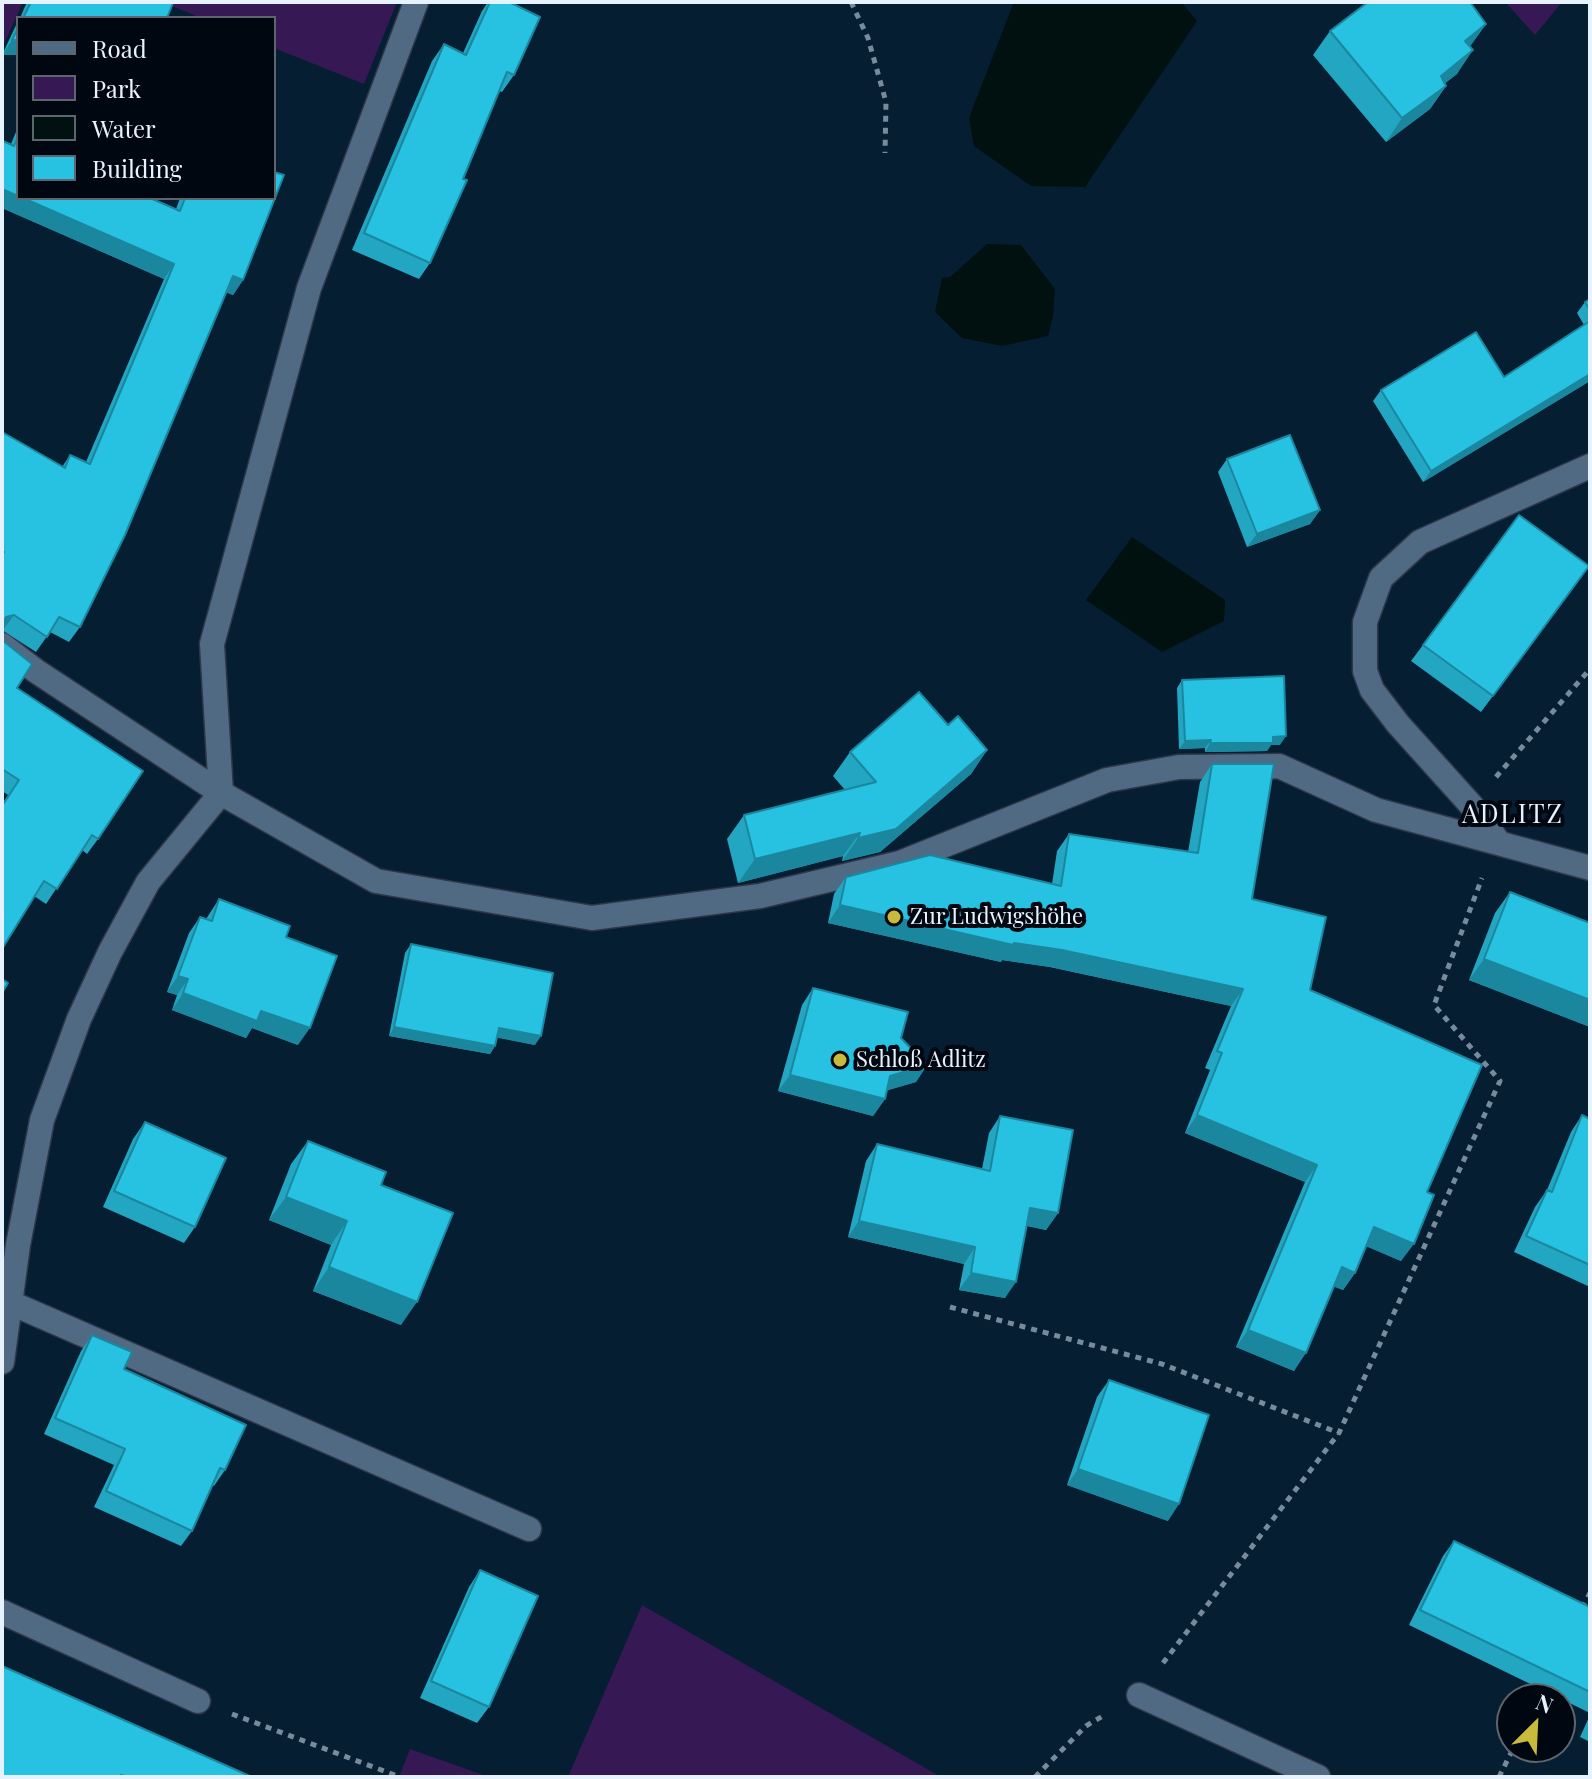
<!DOCTYPE html>
<meta charset="utf-8">
<style>
body{margin:0}
#map{position:relative;width:1592px;height:1779px;overflow:hidden;background:#051e32;font-family:"Playfair Display",serif}
canvas{display:block}
.frame{position:absolute;inset:0;border:4px solid #e6f3fe;pointer-events:none}
.legend{position:absolute;left:16px;top:16px;width:260px;height:184px;box-sizing:border-box;background:#010710;border:2px solid #5d656f;margin:0;padding:10px 14px;list-style:none;font-size:24px;color:#e6f3fe}
.legend li{display:flex;align-items:center;gap:16px;height:40px}
.legend b{width:40px;border:2px solid #5d656f}
.north{position:absolute;left:1496px;top:1683px;width:80px;height:80px;box-sizing:border-box;background:#010710;border:2px solid #5d656f;border-radius:50%;rotate:24deg;font-size:22px;font-weight:700;line-height:32px;text-align:center;color:#e6f3fe}
.north::after{content:'';display:block;margin:auto;width:28px;height:36px;background:#c8bb3b;clip-path:polygon(50% 0,100% 100%,50% 72%,0 100%)}
</style>
<div id="map">
<canvas width="1592" height="1779"></canvas>
<div class="frame"></div>
<ul class="legend">
<li><b style="height:10px;background:#4f6a82"></b>Road</li>
<li><b style="height:22px;background:#361855"></b>Park</li>
<li><b style="height:22px;background:#011110"></b>Water</li>
<li><b style="height:22px;background:#27c1e2"></b>Building</li>
</ul>
<div class="north">N</div>
</div>
<script>
const context = document.querySelector('canvas').getContext('2d');
context.lineJoin = 'round';
function fill(path, color) {
  context.fillStyle = color;
  context.fill(path, 'evenodd');
}
function toPath(rows) {
  const path = new Path2D();
  for (const r of rows) {
    path.moveTo(r[0], r[1]);
    for (let i = 2; i < r.length; i += 2) path.lineTo(r[i], r[i + 1]);
  }
  return path;
}
function strokePath(path, color, width, dash) {
  context.strokeStyle = color;
  context.lineWidth = width;
  context.lineCap = dash ? 'butt' : 'round';
  context.setLineDash(dash || []);
  context.stroke(path);
}
function label(font, color, halo, rows, align = 'center') {
  context.font = font + ' "Playfair Display",serif';
  context.lineWidth = 8;
  context.setLineDash([]);
  context.textBaseline = 'middle';
  context.strokeStyle = halo;
  context.fillStyle = color;
  for (const [text, x, y, turn = 0] of rows) {
    context.save();
    context.translate(x, y);
    context.rotate((+turn || 0) * Math.PI / 180);
    context.textAlign = isNaN(turn) ? turn : align;
    if (halo) context.strokeText(text, 0, 0);
    context.fillText(text, 0, 0);
    context.restore();
  }
}
const green = toPath([
 [2,2,23,2,2,48],
 [162,2,397,2,364,84,274,48,274,18,201,18],
 [1505,2,1562,2,1535,35],
 [642,1605,941,1777,568,1777],
 [410,1749,489,1777,399,1777]
]);
const water = toPath([
 [1014,2,1181,2,1197,21,1085,187,1031,186,974,146,969,118],
 [987,244,1021,245,1055,289,1053,316,1048,336,1002,346,962,338,935,312,942,278,950,277],
 [1132,537,1225,600,1224,621,1162,652,1086,600]
]);
const path = toPath([
 [851,2,868,38,886,102,885,153],
 [1496,777,1590,669],
 [950,1307,1162,1364,1339,1433],
 [1582,1608,1590,1593],
 [1163,1663,1339,1433,1500,1081,1434,1005,1482,878],
 [1538,1699,1544,1686],
 [232,1714,400,1777],
 [1035,1777,1086,1726,1106,1714],
 [1499,1777,1514,1747]
]);
const minor = toPath([
 [2,645,36,671,221,793,376,881,592,918,760,896,900,863,1107,780,1179,767,1279,766,1376,810,1590,868],
 [1497,840,1471,805,1398,724,1372,690,1365,671,1365,622,1381,578,1420,542,1590,466],
 [11,1303,529,1529],
 [2,1362,18,1245,42,1120,79,1019,110,952,148,882,221,793,212,644,309,288,416,2],
 [2,1612,198,1701],
 [1139,1695,1318,1777]
]);
const wall = toPath([
 [27,2,171,2,167,18,20,18],
 [488,2,509,2,514,75,502,92,499,91,463,179,430,263,419,279,352,250,432,61,444,44,463,53,482,11],
 [18,21,18,55,2,55],
 [1486,24,1470,46,1457,74,1445,83,1446,86,1430,109,1386,142,1313,55,1330,31],
 [18,127,18,198,150,198,176,209,180,198,274,198,274,172,284,175,243,280,233,295,226,292,125,535,80,627,69,642,50,632,36,652,2,630,2,432,62,467,70,455,86,462,164,279,2,208,2,142,3,141,11,144],
 [1590,299,1590,381,1423,482,1373,401,1381,390,1504,377,1584,325,1577,313,1585,302],
 [1227,459,1320,510,1310,524,1247,547,1218,472],
 [1578,582,1481,712,1411,661,1423,645],
 [2,640,17,688,98,839,87,854,82,850,46,904,34,896,2,949,2,804,8,795,2,791],
 [1182,680,1280,745,1271,745,1267,751,1205,752,1205,748,1179,749,1177,688],
 [948,725,987,750,971,774,880,852,842,861,843,856,738,883,727,839,744,815,845,790,833,776,850,752],
 [1212,764,1252,899,1310,990,1427,1192,1401,1261,1366,1246,1355,1273,1343,1290,1334,1286,1294,1371,1236,1347,1305,1182,1185,1133,1210,1070,1205,1068,1231,1006,1050,967,1002,960,1001,962,828,923,834,894,846,877,1052,884,1057,851,1069,834,1188,852,1200,782],
 [1510,892,1590,923,1590,1027,1469,980,1495,913],
 [219,899,286,937,298,1045,252,1028,246,1038,172,1010,177,995,167,992,189,933,200,917,206,919],
 [411,944,535,1045,497,1037,495,1046,490,1054,389,1036,405,953],
 [813,988,901,1038,927,1065,916,1082,887,1090,885,1099,873,1116,778,1091,802,1005],
 [1582,1115,1590,1119,1590,1287,1514,1252,1535,1207,1547,1190,1571,1132],
 [1000,1116,1058,1213,1046,1230,1027,1226,1005,1298,959,1290,964,1264,848,1237,866,1161,877,1144,982,1169,989,1133],
 [145,1122,195,1227,184,1243,103,1207,133,1139],
 [308,1141,381,1185,401,1325,313,1291,331,1245,269,1220,291,1164],
 [92,1335,225,1470,214,1486,212,1485,192,1531,181,1546,94,1507,114,1465,44,1434,81,1351],
 [1109,1380,1168,1521,1067,1485,1097,1397],
 [1454,1541,1590,1607,1590,1713,1409,1625,1443,1556],
 [480,1570,489,1707,477,1723,420,1698,469,1587],
 [1590,1715,1590,1742,1580,1737]
]);
const shadedWall = toPath([
 [1486,24,1469,48,1465,41],
 [12,40,18,40,18,55,2,55],
 [1473,50,1457,74,1424,100,1441,76],
 [1446,86,1430,109,1386,142,1402,118],
 [2,189,18,196,18,198,23,198,174,264,164,279,2,208],
 [233,276,243,280,233,295,222,291],
 [1590,374,1590,381,1423,482,1431,471],
 [1320,510,1310,524,1247,547,1257,534],
 [14,615,3,630,2,630,2,622,6,617],
 [1286,736,1280,745,1271,745,1267,751,1205,752,1210,743],
 [1211,740,1205,748,1179,749,1185,741],
 [987,750,971,774,880,852,842,861,858,838],
 [860,833,843,856,738,883,755,859],
 [840,905,1062,950,1243,989,1231,1006,1050,967,1002,960,1001,962,828,923],
 [1484,959,1590,1000,1590,1027,1469,980],
 [178,976,188,979,177,995,167,992],
 [183,993,261,1011,310,1028,298,1045,252,1028,246,1038,172,1010],
 [394,1027,495,1046,490,1054,389,1036],
 [499,1028,541,1036,535,1045,493,1037],
 [927,1065,916,1082,879,1093,890,1076],
 [790,1075,885,1099,873,1116,778,1091],
 [1197,1115,1317,1165,1305,1182,1185,1133],
 [286,1197,347,1221,331,1245,269,1220],
 [1030,1208,1058,1213,1046,1230,1019,1224],
 [859,1221,975,1247,964,1264,848,1237],
 [1374,1227,1414,1244,1401,1261,1361,1244],
 [329,1267,417,1302,401,1325,313,1291],
 [1342,1267,1355,1273,1343,1290,1329,1285],
 [971,1273,1016,1282,1005,1298,959,1290],
 [1248,1330,1306,1353,1294,1371,1236,1347],
 [1078,1469,1179,1504,1168,1521,1067,1485]
]);
const building = toPath([
 [31,2,171,2,173,3,167,18,23,18,31,2],
 [490,2,509,2,540,17,514,75,507,72,463,179,467,180,430,263,364,233,444,44,466,55,490,2],
 [1368,2,1470,2,1486,24,1465,41,1473,50,1441,76,1446,86,1402,118,1330,31,1368,2],
 [18,28,18,40,12,40,18,28],
 [18,136,18,196,2,189,2,143,3,141,14,146,18,136],
 [274,172,284,175,243,280,233,276,125,535,80,627,59,617,47,637,14,615,6,617,2,622,2,555,4,552,2,551,2,432,65,468,70,455,90,464,174,264,23,198,150,198,180,211,185,198,274,198,274,172],
 [1590,299,1590,310,1585,302,1590,299],
 [1590,321,1590,374,1431,471,1381,390,1476,332,1504,377,1590,321],
 [1290,435,1320,510,1257,534,1227,459,1290,435],
 [1519,515,1589,566,1493,696,1423,645,1519,515],
 [2,640,32,664,17,688,143,771,98,839,92,835,57,889,44,881,2,949,2,806,19,780,2,769,2,640],
 [1284,676,1286,736,1273,737,1273,743,1210,743,1211,740,1185,741,1182,680,1284,676],
 [919,692,948,725,958,716,987,750,896,829,858,838,860,833,755,859,744,815,876,782,850,752,919,692],
 [1212,764,1274,764,1252,899,1326,917,1310,990,1482,1065,1427,1192,1434,1195,1414,1244,1374,1227,1355,1273,1342,1267,1306,1353,1248,1330,1317,1165,1197,1115,1222,1053,1217,1051,1243,989,1062,950,1014,943,1013,945,840,905,846,877,930,855,1061,886,1069,834,1198,853,1212,764],
 [1510,892,1590,923,1590,1000,1484,959,1510,892],
 [219,899,290,926,286,937,337,956,310,1028,261,1011,257,1021,183,993,188,979,178,976,200,917,212,921,219,899],
 [411,944,553,973,541,1036,499,1028,495,1046,394,1027,411,944],
 [2,979,8,983,2,993,2,979],
 [813,988,908,1012,901,1038,927,1065,890,1076,885,1099,790,1075,813,988],
 [1582,1115,1590,1119,1590,1265,1526,1236,1547,1190,1552,1192,1582,1115],
 [1000,1116,1073,1130,1058,1213,1030,1208,1016,1282,971,1273,975,1247,859,1221,877,1144,990,1171,1000,1116],
 [145,1122,226,1158,195,1227,114,1191,145,1122],
 [308,1141,386,1172,381,1185,453,1213,417,1302,329,1267,347,1221,286,1197,308,1141],
 [92,1335,132,1352,124,1369,246,1425,225,1470,220,1468,192,1531,106,1491,125,1449,55,1418,92,1335],
 [1109,1380,1209,1415,1179,1504,1078,1469,1109,1380],
 [1454,1541,1590,1607,1590,1692,1420,1610,1454,1541],
 [480,1570,538,1596,489,1707,431,1681,480,1570],
 [2,1666,252,1777,126,1777,121,1775,120,1777,2,1777,2,1666]
]);
const markers = [
 [894,917,8,"#c8bb3b"],
 [840,1060,8,"#c8bb3b"]
];
const poiNames = [
 ["Zur Ludwigshöhe",910,917],
 ["Schloß Adlitz",856,1060]
];
const quarterNames = [
 ["ADLITZ",1513,815]
];
fill(green, '#361855');
fill(water, '#011110');
strokePath(minor, '#2e3647', 27);
strokePath(path, '#788b9b', 5, [6, 6]);
strokePath(minor, '#4f6a82', 24);
fill(wall, '#22a6c2');
fill(shadedWall, '#1b879e');
fill(building, '#27c1e2');
strokePath(building, '#1b879e', 2);
for (const [x, y, r, color] of markers) {
  const dot = new Path2D();
  dot.arc(x, y, r, 0, 2 * Math.PI);
  context.fillStyle = color;
  context.fill(dot);
  strokePath(dot, '#010710', 3);
}
label('22px', '#e6f3fe', '#010710', poiNames, 'left');
context.letterSpacing = '2px';
label('26px', '#e6f3fe', '#010710', quarterNames);
context.letterSpacing = '0px';
</script>
